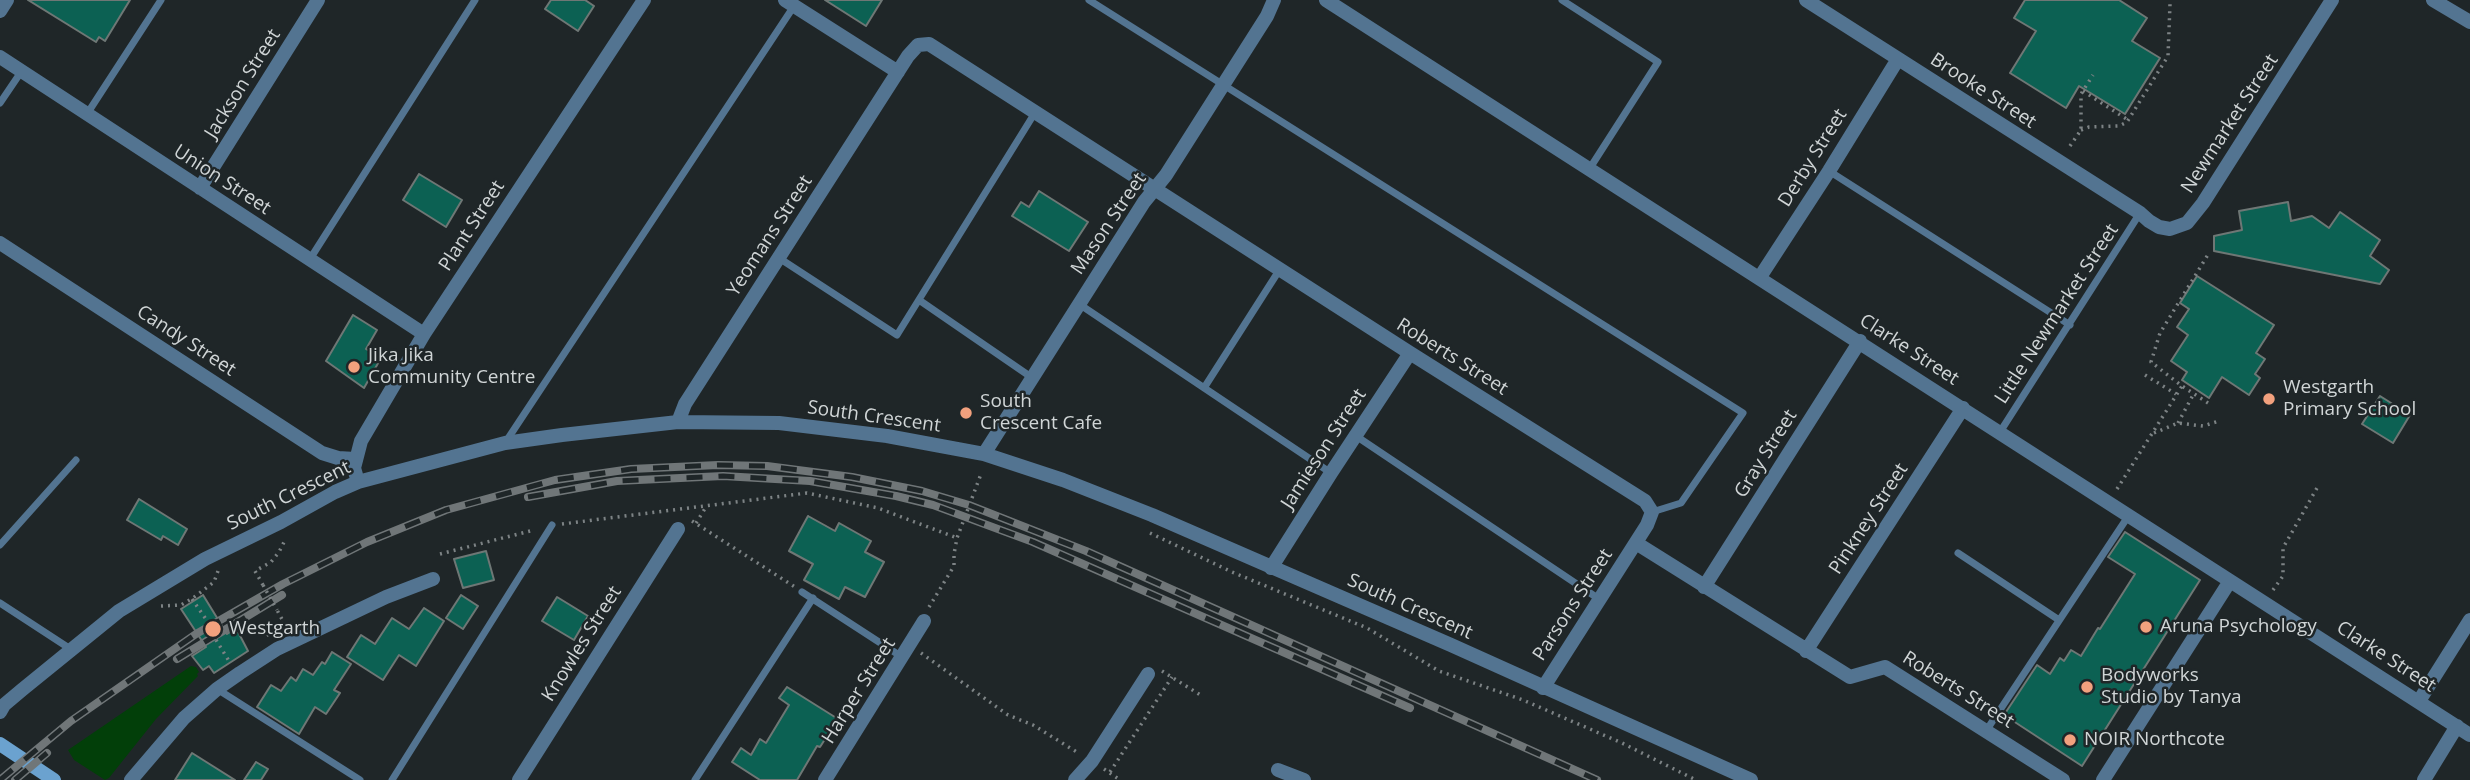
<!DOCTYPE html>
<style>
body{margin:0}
canvas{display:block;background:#1f2628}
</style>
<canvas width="2470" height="780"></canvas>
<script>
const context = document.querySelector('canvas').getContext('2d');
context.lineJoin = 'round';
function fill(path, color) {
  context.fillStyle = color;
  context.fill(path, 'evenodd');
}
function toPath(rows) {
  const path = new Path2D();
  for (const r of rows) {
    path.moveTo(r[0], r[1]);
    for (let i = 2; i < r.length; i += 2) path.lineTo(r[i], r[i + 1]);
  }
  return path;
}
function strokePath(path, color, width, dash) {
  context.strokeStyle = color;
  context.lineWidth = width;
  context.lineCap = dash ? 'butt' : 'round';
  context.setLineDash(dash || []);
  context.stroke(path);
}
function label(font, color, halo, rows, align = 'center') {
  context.font = font + ' "Open Sans",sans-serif';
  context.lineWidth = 5;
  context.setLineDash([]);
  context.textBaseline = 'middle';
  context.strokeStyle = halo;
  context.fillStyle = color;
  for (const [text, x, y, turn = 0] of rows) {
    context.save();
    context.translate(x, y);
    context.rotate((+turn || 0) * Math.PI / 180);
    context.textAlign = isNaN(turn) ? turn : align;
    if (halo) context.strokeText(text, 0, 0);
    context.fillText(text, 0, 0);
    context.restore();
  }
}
const green = toPath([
 [191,666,196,667,199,672,197,674,198,676,156,719,109,778,105,780,74,760,68,750]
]);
const building = toPath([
 [28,0,130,0,105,41,99,37,96,42,28,0],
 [551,0,585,0,594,6,578,31,545,9,551,0],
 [825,0,882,0,866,26,825,0],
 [2025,0,2119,0,2147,18,2132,41,2160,58,2125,114,2079,86,2066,108,2010,73,2036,31,2014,18,2025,0],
 [419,174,462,200,446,227,403,200,419,174],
 [1039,191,1088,222,1069,251,1012,216,1021,202,1029,207,1039,191],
 [2288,202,2291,221,2312,216,2329,228,2340,212,2380,240,2370,256,2389,270,2380,284,2214,251,2214,236,2242,230,2239,211,2288,202],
 [2197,276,2274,325,2256,353,2265,359,2255,374,2260,378,2249,395,2222,377,2209,398,2182,380,2187,372,2171,361,2188,335,2177,327,2189,309,2180,303,2197,276],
 [353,315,377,330,366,349,381,358,364,388,326,361,353,315],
 [2380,396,2410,415,2393,443,2362,424,2380,396],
 [139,499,187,529,178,545,163,536,161,540,127,520,139,499],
 [808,516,835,531,839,523,871,541,865,552,884,562,865,597,845,587,839,599,804,580,813,564,789,551,808,516],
 [2125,532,2200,580,2082,766,2004,715,2037,665,2050,674,2060,658,2064,661,2071,650,2081,656,2098,628,2100,629,2135,574,2108,557,2125,532],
 [486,551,494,580,463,588,454,559,486,551],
 [203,595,227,634,236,628,248,651,214,673,209,666,203,670,192,656,206,647,181,609,203,595],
 [461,595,478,606,463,629,446,618,461,595],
 [557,597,588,616,574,640,542,621,557,597],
 [424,608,444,621,416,666,399,655,383,680,347,657,361,635,375,644,392,618,409,629,424,608],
 [332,652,351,664,334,690,340,693,326,714,315,707,299,734,257,707,271,685,281,691,291,677,296,681,303,669,313,675,322,662,325,664,332,652],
 [787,687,838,719,820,747,817,746,797,780,760,780,732,762,741,748,751,755,760,739,766,743,789,705,779,698,787,687],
 [192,753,235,780,175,780,192,753],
 [256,762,268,769,261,780,244,780,256,762]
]);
const path = toPath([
 [2083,91,2128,120],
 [2081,130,2089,127,2119,126,2127,122,2168,56,2170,4,2172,0],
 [2070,146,2081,130,2081,94,2093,75],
 [2145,375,2176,394],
 [2208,403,2182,386,2151,362,2160,333,2209,253],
 [2178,423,2193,395],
 [2154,433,2178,423,2203,426,2219,421],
 [2117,489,2182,386],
 [692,521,795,587],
 [696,523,706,507],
 [562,524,807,493,878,508,957,538],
 [1150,533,1232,572,1367,628,1439,671,1523,700,1622,743,1696,780],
 [440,554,534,530],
 [263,585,255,571,271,562,279,552,286,538],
 [2273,590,2283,576,2283,548,2317,488],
 [192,599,208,622],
 [161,606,181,605,193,598,214,582,218,571],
 [929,607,954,566,954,554,957,538,981,474],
 [269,636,267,633,284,623,277,610],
 [216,640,229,661],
 [921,653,1008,715,1033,725,1080,754],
 [1162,671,1202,696],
 [1104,769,1120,780],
 [1110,772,1172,677]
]);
const lane = toPath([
 [1089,0,1743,413,1681,503,1652,512],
 [1562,0,1658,62,1590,168],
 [0,103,21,72],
 [87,114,161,0],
 [1829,171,2070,325],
 [779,258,897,335,1036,111],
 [310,259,475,0],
 [919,300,1031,377],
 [1079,304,1331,473],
 [1204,388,1280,269],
 [2000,432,2140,213],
 [1356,436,1599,599],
 [507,440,794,6],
 [0,545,76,460],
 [1958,553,2059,620],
 [802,592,902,657],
 [0,603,72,650],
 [217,689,360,780],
 [1986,731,2129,515],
 [392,780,552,525],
 [695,780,813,598]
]);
const street = toPath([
 [785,0,898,72],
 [1326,0,2470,735],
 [1806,0,2140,213,2149,221,2159,227,2170,229,2187,223,2203,203,2332,0],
 [2433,0,2470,22],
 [0,11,7,0],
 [0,57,424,334],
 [200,188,318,0],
 [0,243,322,453,338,458,355,459],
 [1760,277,1829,171,1898,59],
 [678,422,685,404,908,56,918,45,929,44,1410,353,1645,501,1652,512,1647,525,1543,688],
 [984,454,1144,202,1166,175,1267,16,1274,0],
 [358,482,354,468,361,441,424,334,644,0],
 [1636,543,1850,677,1885,667,2063,780],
 [1271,568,1331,473,1410,353],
 [1704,587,1860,341],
 [1806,651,1963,408],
 [2419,701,2470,620],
 [0,712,4,705,23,689,119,611,205,559,281,522,335,492,358,482,505,443,562,435,678,422,779,423,887,436,984,454,1063,480,1152,515,1451,645,1751,780],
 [1278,770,1304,780],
 [131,780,184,718,217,689,240,673,277,649,386,597,433,579],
 [519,780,678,529],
 [825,780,924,621],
 [1075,780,1092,761,1148,674],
 [2103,780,2230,581],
 [2424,780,2457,726]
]);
const secondary = toPath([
 [0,744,54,780]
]);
const rail = toPath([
 [528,497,617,481,723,476,810,481,896,496,933,505,1033,542,1410,708],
 [177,659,282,595],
 [0,780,71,721,196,634,283,584,367,542,446,510,555,480,631,469,718,465,767,466,852,477,922,491,969,505,1086,551,1597,780],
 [15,780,47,753]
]);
const pathBridge = toPath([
 [263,585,277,610]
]);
const markers = [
 [354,367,7,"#f2a17e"],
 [2269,399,7,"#f2a17e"],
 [966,413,7,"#f2a17e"],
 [2146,627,7,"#f2a17e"],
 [213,629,9,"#f2a17e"],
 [2087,687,7,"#f2a17e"],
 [2070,740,7,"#f2a17e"]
];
const streetNames = [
 ["Jackson Street",243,84,-58],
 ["Brooke Street",1983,91,33],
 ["Newmarket Street",2230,124,-57],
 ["Derby Street",1813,158,-58],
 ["Union Street",222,180,33],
 ["Mason Street",1109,224,-56],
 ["Plant Street",472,226,-57],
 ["Yeomans Street",770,236,-57],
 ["Little Newmarket Street",2057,314,-57],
 ["Candy Street",186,341,33],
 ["Clarke Street",1909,350,33],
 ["Roberts Street",1452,357,32],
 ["South Crescent",874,417,8],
 ["Jamieson Street",1324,449,-57],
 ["Gray Street",1766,454,-58],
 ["South Crescent",289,496,-26],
 ["Pinkney Street",1869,519,-57],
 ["Parsons Street",1573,605,-57],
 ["South Crescent",1410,607,24],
 ["Knowles Street",582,644,-58],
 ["Clarke Street",2386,657,33],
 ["Roberts Street",1958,690,32],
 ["Harper Street",859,691,-58]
];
const poiNames = [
 ["Jika Jika",368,356],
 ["Community Centre",368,378],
 ["Westgarth",2283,388],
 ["Primary School",2283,410],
 ["South",980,402],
 ["Crescent Cafe",980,424],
 ["Aruna Psychology",2160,627],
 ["Westgarth",229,629],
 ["Bodyworks",2101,676],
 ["Studio by Tanya",2101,698],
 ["NOIR Northcote",2084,740]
];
fill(green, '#023f09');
fill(building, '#0c6153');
strokePath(building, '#6e7775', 2);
strokePath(path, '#7d8385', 3.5, [2, 5]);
strokePath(lane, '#537491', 7);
strokePath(street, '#537491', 14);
strokePath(secondary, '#6ba2cf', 14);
strokePath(rail, '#707678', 8);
strokePath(rail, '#1f2628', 5, [16]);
strokePath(pathBridge, '#7d8385', 3.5, [2, 5]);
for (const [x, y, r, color] of markers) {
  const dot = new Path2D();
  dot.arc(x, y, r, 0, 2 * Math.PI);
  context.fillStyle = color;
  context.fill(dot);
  strokePath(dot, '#1f2628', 2.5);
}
label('19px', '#d0d5d6', '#1f2628', streetNames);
label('19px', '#d0d5d6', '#1f2628', poiNames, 'left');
</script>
